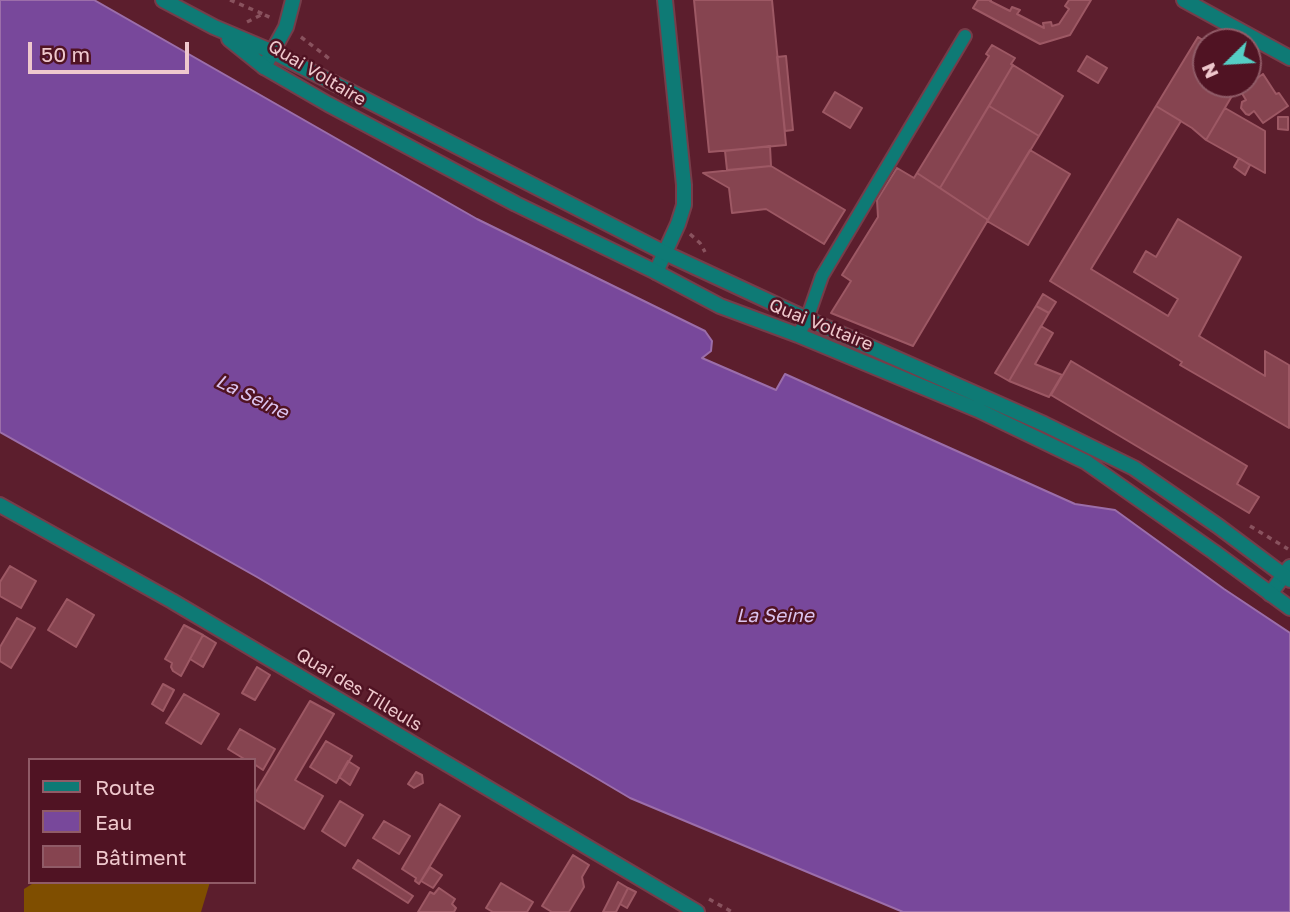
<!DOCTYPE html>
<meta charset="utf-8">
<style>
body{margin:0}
#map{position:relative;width:1290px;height:912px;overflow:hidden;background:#5c1e2d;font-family:"Golos Text",sans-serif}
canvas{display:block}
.legend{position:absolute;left:28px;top:758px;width:228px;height:126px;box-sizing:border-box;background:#501323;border:2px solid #905b67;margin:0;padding:9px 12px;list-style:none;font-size:21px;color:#efc8cd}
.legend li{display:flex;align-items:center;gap:14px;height:35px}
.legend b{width:35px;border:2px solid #905b67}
.north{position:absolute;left:1192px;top:28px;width:70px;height:70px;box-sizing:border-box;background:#501323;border:2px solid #905b67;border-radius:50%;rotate:246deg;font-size:19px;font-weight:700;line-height:28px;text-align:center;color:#efc8cd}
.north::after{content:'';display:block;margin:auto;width:24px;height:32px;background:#55cec5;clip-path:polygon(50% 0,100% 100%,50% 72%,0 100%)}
.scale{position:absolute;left:28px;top:42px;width:161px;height:32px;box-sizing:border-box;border:4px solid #efc8cd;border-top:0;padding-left:9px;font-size:21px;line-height:24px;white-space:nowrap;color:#efc8cd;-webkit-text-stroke:5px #501323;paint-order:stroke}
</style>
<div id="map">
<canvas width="1290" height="912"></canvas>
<ul class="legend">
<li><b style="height:9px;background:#0e7a75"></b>Route</li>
<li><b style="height:19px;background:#78489b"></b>Eau</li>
<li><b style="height:19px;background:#864450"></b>Bâtiment</li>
</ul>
<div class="north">N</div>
<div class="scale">50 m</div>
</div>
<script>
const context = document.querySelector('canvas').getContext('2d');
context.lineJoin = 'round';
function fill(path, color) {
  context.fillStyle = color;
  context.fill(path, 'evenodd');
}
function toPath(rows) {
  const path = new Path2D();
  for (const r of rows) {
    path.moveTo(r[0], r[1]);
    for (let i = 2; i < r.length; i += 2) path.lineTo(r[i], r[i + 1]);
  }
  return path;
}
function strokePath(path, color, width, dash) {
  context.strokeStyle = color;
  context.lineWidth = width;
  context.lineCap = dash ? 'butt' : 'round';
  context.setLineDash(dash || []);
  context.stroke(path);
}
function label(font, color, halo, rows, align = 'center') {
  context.font = font + ' "Golos Text",sans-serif';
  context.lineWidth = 5;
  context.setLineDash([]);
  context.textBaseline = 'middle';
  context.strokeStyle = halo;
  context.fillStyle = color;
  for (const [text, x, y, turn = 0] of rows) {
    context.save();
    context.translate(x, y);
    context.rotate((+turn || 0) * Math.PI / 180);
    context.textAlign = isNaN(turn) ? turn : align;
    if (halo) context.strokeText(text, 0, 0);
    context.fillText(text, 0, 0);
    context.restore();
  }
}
const green = toPath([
 [35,882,210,882,201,912,24,912,24,889]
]);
const water = toPath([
 [0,0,94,0,477,219,705,331,712,341,711,351,702,358,776,390,785,374,1075,504,1115,510,1224,589,1290,633,1290,912,903,912,630,798,257,577,0,432,0,0]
]);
const building = toPath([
 [694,0,772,0,786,145,709,152,694,0],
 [978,0,991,0,990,1,1010,11,1012,7,1020,10,1017,14,1044,28,1043,23,1051,22,1052,26,1059,24,1069,9,1065,6,1069,0,1091,0,1070,35,1040,44,973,8,978,0],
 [1198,37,1206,42,1206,84,1239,84,1206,140,1192,128,1156,106,1198,37],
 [992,45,1015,58,1011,64,1013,65,940,188,917,173,989,56,986,54,992,45],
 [786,56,793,130,785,131,777,57,786,56],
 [1087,56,1107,68,1098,83,1078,71,1087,56],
 [1013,65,1063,96,1039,136,989,106,1013,65],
 [1263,74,1276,94,1279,93,1288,106,1263,123,1254,111,1249,115,1246,114,1241,108,1242,102,1246,100,1240,90,1263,74],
 [835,92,862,108,850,128,823,112,835,92],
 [989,106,1039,136,988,220,940,188,989,106],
 [1156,106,1181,121,1091,269,1168,316,1178,299,1134,272,1146,251,1156,257,1178,219,1241,257,1199,336,1265,376,1265,351,1289,365,1289,428,1180,365,1182,362,1050,281,1156,106],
 [1225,108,1265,131,1265,173,1206,140,1225,108],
 [1278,117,1288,117,1288,130,1278,129,1278,117],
 [770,146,771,166,727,170,725,151,770,146],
 [1030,150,1070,174,1028,245,987,221,1030,150],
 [1239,158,1250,165,1245,175,1234,167,1239,158],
 [771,166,845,210,824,244,766,209,732,213,729,188,703,173,771,166],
 [897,168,914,178,917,173,988,220,913,346,831,313,851,281,842,275,878,217,877,200,897,168],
 [1043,294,1056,302,1049,313,1036,306,1043,294],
 [1036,306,1049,313,1009,381,995,373,1036,306],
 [1041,326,1053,333,1035,364,1062,375,1049,397,1009,381,1041,326],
 [1071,361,1247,466,1237,484,1259,497,1249,513,1051,395,1071,361],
 [10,566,36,581,21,608,0,596,0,582,10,566],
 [67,599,94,615,76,647,48,630,67,599],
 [17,618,35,628,11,668,0,661,0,647,17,618],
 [184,625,203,635,181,676,173,671,171,667,172,663,165,659,184,625],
 [203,635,216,643,203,667,190,659,203,635],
 [257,667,270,675,255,700,242,693,257,667],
 [163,684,174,690,163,711,152,704,163,684],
 [184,694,219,714,201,744,166,723,184,694],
 [310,701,334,714,295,780,323,796,304,829,254,799,254,795,310,701],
 [240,729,275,749,263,770,254,764,254,760,246,760,228,749,240,729],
 [326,741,352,756,336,783,310,767,326,741],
 [348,761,359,768,350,785,339,777,348,761],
 [416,772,422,775,423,783,414,788,408,784,416,772],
 [340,801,363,815,345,846,322,831,340,801],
 [440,804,460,816,419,884,415,881,416,878,402,869,440,804],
 [384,821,410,836,399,854,373,838,384,821],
 [573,855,589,865,582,877,584,887,569,912,552,912,542,906,573,855],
 [358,860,413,896,408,903,353,868,358,860],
 [430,867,442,875,433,888,421,881,430,867],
 [618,882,628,888,616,912,603,912,618,882],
 [501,883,533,902,527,912,493,912,486,908,501,883],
 [439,888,455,899,452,904,456,908,454,912,418,912,430,892,434,894,439,888],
 [628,888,636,892,627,908,620,904,628,888]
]);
const path = toPath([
 [230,0,263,14],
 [247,22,263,14,271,18],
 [301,37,331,60],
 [690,234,700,243,705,252],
 [1250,526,1288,549],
 [709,899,732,912]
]);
const service = toPath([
 [798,335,807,319,822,276,965,36]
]);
const minor = toPath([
 [1184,0,1290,58],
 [264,67,286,27,293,0],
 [656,272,678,224,684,205,684,185,665,0],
 [1270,594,1290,567]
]);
const tertiary = toPath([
 [163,0,214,27,273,52,665,253,807,319,1044,424,1134,468,1218,526,1290,580],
 [229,39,264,67,328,104,516,204,656,272,720,306,798,335,978,410,1086,462,1214,552,1290,608],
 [0,505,172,601,697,912]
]);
const streetNames = [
 ["Quai Voltaire",317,73,31],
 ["Quai Voltaire",821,325,22],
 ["Quai des Tilleuls",359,690,31]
];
const waterNames = [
 ["La Seine",252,397,26],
 ["La Seine",775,616]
];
fill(green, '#7f4e00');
fill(water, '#78489b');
strokePath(water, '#9c6eaa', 2);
fill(building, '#864450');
strokePath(building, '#9d5864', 2);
strokePath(service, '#763d4a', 16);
strokePath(minor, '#763d4a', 18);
strokePath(tertiary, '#763d4a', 18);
strokePath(path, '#89525e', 3.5, [5, 5]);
strokePath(service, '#0e7a75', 12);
strokePath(minor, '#0e7a75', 14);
strokePath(tertiary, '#0e7a75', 14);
label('18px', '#efc8cd', '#501323', streetNames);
label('italic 19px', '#dbc3ef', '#501323', waterNames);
</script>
